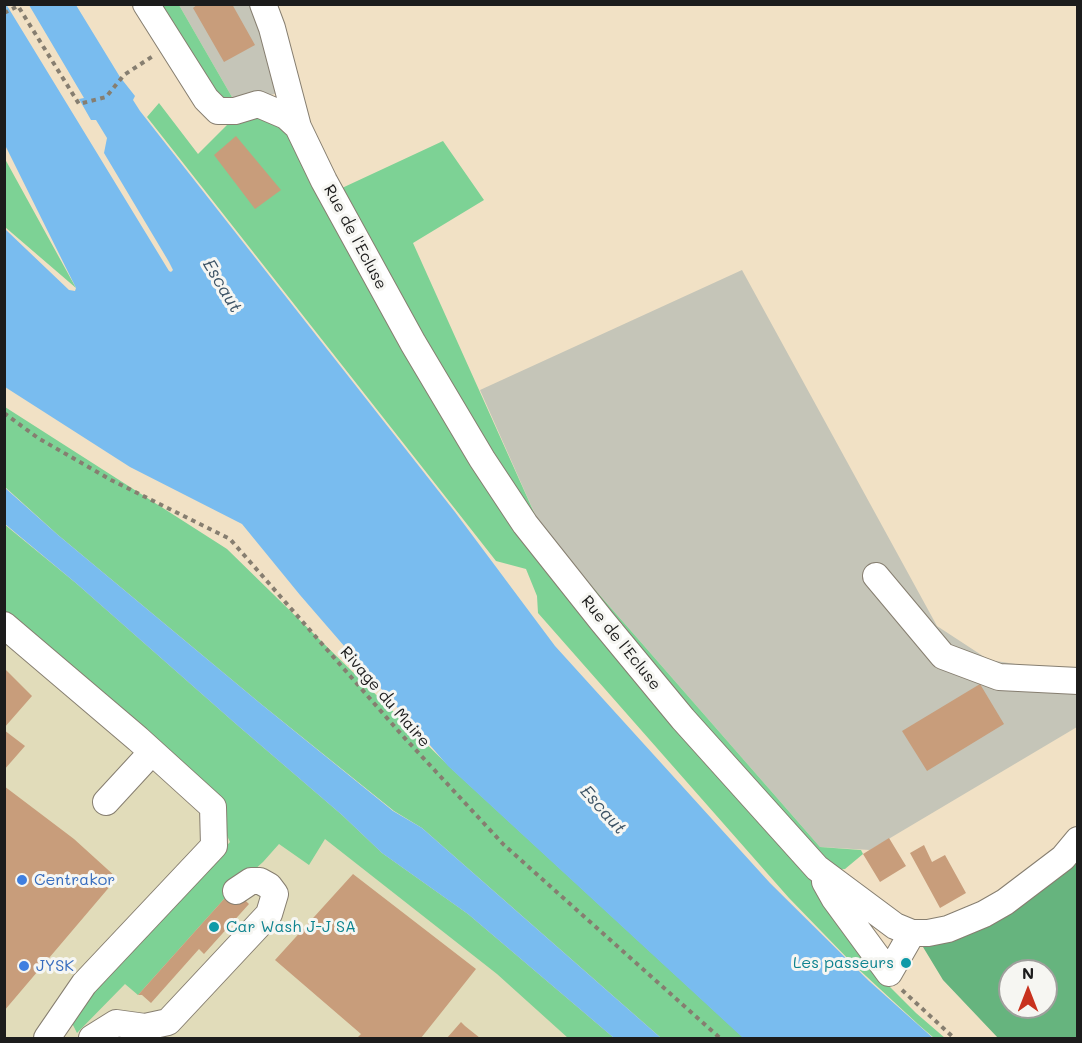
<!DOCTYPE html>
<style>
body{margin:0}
#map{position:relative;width:1082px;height:1043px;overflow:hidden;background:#f1e1c5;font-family:Mali,sans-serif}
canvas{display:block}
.frame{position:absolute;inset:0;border:6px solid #1c1c1c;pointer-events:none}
.north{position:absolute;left:998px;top:959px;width:60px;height:60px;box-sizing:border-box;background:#f6f6f2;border:2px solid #9f9f9c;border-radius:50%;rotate:0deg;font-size:16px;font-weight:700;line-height:24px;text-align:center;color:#1c1c1c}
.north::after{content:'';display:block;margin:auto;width:21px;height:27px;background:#c8321e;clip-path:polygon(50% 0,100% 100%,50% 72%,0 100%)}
</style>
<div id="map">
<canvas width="1082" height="1043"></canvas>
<div class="frame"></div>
<div class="north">N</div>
</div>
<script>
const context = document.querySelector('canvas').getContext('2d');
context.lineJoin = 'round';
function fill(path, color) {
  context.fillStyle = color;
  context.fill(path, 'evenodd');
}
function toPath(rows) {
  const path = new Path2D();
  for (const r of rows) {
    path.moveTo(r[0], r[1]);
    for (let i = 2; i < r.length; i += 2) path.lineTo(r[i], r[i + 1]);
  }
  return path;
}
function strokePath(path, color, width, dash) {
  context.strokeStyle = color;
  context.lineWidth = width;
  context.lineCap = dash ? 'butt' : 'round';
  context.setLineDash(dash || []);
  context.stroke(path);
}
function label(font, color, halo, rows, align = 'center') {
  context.font = font + ' Mali,sans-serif';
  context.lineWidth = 6;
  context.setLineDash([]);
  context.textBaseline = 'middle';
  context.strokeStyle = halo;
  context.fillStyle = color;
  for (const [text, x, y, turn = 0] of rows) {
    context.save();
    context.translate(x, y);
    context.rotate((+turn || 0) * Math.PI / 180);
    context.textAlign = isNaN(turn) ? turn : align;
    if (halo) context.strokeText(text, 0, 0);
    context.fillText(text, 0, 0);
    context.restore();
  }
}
const built = toPath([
 [4,524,634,1038,5,1038]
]);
const industrial = toPath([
 [179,5,258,5,282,92,236,104],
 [742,270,937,626,989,660,1061,671,1077,669,1077,727,870,850,820,847,541,528,480,390]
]);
const green = toPath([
 [150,4,179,5,236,104,217,104],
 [159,103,198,154,244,108,258,104,342,188,443,141,484,200,413,243,541,528,820,847,861,850,863,854,845,869,819,872,886,983,916,1013,945,1038,934,1038,920,1026,853,964,789,898,538,613,537,596,526,569,496,561,147,117],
 [5,159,76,288,5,227],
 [5,407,227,549,453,770,744,1038,661,1038,422,828,394,811,261,704,58,535,5,487],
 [4,524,77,584,236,724,342,815,382,853,468,914,614,1038,568,1038,497,974,325,839,309,865,279,844,263,862,233,889,138,995,125,984,77,1033,72,1023,83,1002,230,842,221,823,5,617]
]);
const forest = toPath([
 [1077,859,1077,1038,998,1038,943,980,923,947,970,929],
 [1010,971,1046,971,1046,1007,1010,1007]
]);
const water = toPath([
 [6,4,169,271,171,272,173,270,169,262,104,153,107,138,96,120,91,120,79,99,84,98,29,5,76,5,120,77,135,96,133,100,140,111,455,512,555,646,770,883,869,981,933,1038,743,1038,448,766,300,595,242,524,130,467,5,387,5,229,69,290,75,291,76,288,5,145,4,5],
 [4,487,58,535,261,704,393,811,422,828,661,1038,614,1038,468,914,382,853,342,815,236,724,77,584,5,524]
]);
const building = toPath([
 [198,4,232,4,255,45,224,62,193,8],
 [236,136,281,190,255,209,214,155],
 [4,668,32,696,4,728],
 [980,684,1004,724,927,771,902,731],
 [4,730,25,746,4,770],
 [4,786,74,839,117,878,4,1011],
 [889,838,906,866,880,882,863,854],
 [924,845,932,862,945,855,966,893,940,908,910,853],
 [353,874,476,969,421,1038,357,1038,361,1034,275,960],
 [233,889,249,904,204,954,199,949,151,1003,142,995,138,995],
 [461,1022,465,1026,480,1038,447,1038]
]);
const path = toPath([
 [4,13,18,6,79,104,106,97,124,75,153,56],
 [4,413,38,438,111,480,230,539,401,734,504,845,720,1038],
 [902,990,954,1038]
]);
const minor = toPath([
 [146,4,206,99,218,111,235,111,258,104,286,116,298,127,324,181,413,343,482,459,525,524,602,621,683,719,817,868,895,926,912,933,928,933,948,929,984,914,1005,902,1063,858,1078,840],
 [263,4,272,28,298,127],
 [876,576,943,656,999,677,1078,681],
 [4,625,138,739,213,807,214,846,84,984,47,1038],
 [106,802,152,752],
 [825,882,834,898,889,973,912,933],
 [92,1038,116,1023,145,1027,168,1022,269,914,275,894,269,886,260,881,251,881,236,891]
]);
const markers = [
 [22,880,6,"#3f7fe0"],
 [214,927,6,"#0f9aa8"],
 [906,963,6,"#0f9aa8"],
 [24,966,6,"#3f7fe0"]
];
const streetNames = [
 ["Rue de l'Ecluse",355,237,62],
 ["Rue de l'Ecluse",621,643,51],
 ["Rivage du Maire",385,697,49]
];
const shopNames = [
 ["Centrakor",34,880],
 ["JYSK",36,966]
];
const cultureNames = [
 ["Car Wash J-J SA",226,927],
 ["Les passeurs",894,963,"right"]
];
const waterNames = [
 ["Escaut",222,286,59],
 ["Escaut",603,810,48]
];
fill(built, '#e1dcba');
fill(industrial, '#c5c5b8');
fill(green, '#7dd295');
fill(forest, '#66b47e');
fill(water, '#79bcef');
fill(building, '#c89d7b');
strokePath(minor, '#867e70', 28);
strokePath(path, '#867e70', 4, [4.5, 4.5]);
strokePath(minor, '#fff', 26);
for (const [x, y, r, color] of markers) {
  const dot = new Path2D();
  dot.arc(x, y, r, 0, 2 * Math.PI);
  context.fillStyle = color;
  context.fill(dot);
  strokePath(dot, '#f6f6f2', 2);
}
label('16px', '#1c1c1c', '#f6f6f2', streetNames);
label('16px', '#366cbe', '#f6f6f2', shopNames, 'left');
label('16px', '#0d838f', '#f6f6f2', cultureNames, 'left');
label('italic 18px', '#3d5466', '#f6f6f2', waterNames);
</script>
